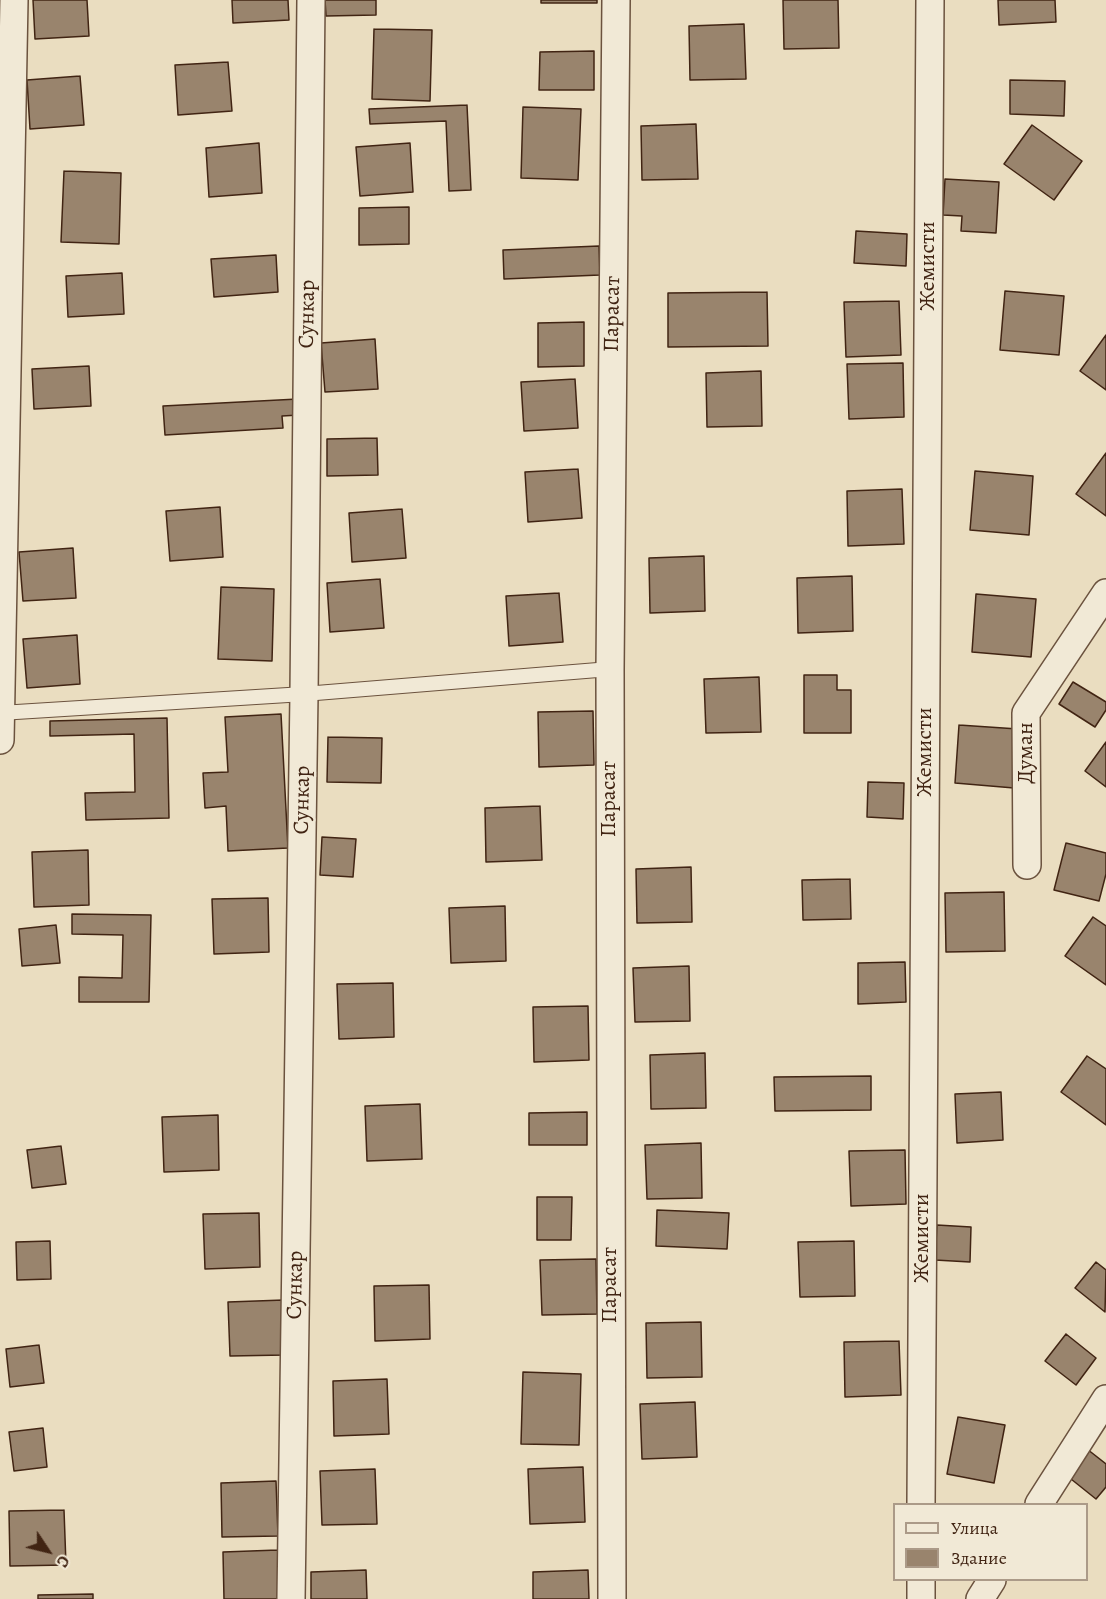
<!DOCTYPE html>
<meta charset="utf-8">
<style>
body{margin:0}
#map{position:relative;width:1106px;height:1599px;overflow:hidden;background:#eaddc0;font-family:Alegreya,serif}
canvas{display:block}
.legend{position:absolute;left:893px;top:1503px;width:195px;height:78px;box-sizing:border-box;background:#f1e9d6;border:2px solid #ab9a88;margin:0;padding:8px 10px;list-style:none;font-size:18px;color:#412413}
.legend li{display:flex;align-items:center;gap:12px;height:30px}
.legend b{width:30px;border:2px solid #ab9a88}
.north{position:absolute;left:18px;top:1521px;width:60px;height:60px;-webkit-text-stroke:4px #f1e9d6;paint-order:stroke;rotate:125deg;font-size:16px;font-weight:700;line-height:24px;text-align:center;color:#412413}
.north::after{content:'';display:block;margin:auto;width:21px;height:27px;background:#412413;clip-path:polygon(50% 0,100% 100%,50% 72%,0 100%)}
</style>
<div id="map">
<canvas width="1106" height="1599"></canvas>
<ul class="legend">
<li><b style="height:8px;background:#f1e9d6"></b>Улица</li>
<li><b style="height:16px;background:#99846d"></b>Здание</li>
</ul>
<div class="north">С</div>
</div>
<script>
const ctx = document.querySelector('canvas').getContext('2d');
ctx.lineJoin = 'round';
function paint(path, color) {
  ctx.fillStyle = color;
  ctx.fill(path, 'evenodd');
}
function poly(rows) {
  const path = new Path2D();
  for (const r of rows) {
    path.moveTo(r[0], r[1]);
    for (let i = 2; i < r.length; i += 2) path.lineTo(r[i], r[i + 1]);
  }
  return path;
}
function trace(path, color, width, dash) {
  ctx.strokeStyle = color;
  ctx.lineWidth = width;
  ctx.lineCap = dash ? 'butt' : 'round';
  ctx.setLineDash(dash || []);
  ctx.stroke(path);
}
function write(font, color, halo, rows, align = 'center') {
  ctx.font = font + ' Alegreya,serif';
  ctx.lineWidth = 4.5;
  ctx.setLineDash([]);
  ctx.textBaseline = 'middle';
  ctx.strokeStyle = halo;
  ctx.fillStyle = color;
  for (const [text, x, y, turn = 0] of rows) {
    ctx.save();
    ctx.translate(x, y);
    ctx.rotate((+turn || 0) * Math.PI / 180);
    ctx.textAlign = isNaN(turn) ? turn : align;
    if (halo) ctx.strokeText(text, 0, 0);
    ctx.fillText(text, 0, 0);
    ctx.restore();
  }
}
const building = poly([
 [33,0,87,0,89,36,35,39,33,0],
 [232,0,288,0,289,20,233,23,232,0],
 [325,0,376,0,376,15,326,16,325,0],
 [541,0,597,0,597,3,541,3,541,0],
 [783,0,838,0,839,48,784,49,783,0],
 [998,0,1055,0,1056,22,999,25,998,0],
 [744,24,746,79,690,80,689,26,744,24],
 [374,29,432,30,430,101,372,99,374,29],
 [594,51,594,90,539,90,540,52,594,51],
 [228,62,232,111,178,115,175,65,228,62],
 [80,76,84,125,30,129,27,80,80,76],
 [1010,80,1065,81,1064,116,1010,114,1010,80],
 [467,105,471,190,449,191,446,121,370,124,369,109,467,105],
 [523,107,581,109,578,180,521,178,523,107],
 [696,124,698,179,642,180,641,126,696,124],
 [1032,125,1082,161,1054,200,1004,164,1032,125],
 [259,143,262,193,209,197,206,148,259,143],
 [410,143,413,192,360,196,356,147,410,143],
 [64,171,121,173,119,244,61,242,64,171],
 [945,179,999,182,996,233,961,231,962,216,943,215,945,179],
 [409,207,409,244,359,245,359,208,409,207],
 [856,231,907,234,906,266,854,263,856,231],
 [599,246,600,275,504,279,503,250,599,246],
 [276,255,278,292,214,297,211,259,276,255],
 [122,273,124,314,68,317,66,276,122,273],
 [1005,291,1064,296,1059,355,1000,350,1005,291],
 [767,292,768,346,668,347,668,293,767,292],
 [899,301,901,355,846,357,844,302,899,301],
 [584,322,584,366,538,367,538,323,584,322],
 [1106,335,1106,390,1080,371,1106,335],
 [375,339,378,389,325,392,321,343,375,339],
 [903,363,904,417,849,419,847,364,903,363],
 [89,366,91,406,34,409,32,369,89,366],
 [761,371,762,426,707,427,706,373,761,371],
 [575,379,578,428,524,431,521,382,575,379],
 [298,399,299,415,282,416,283,428,165,435,163,406,298,399],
 [377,438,378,475,327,476,327,439,377,438],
 [1106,453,1106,516,1076,494,1106,453],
 [578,469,582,518,528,522,525,472,578,469],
 [975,471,1033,476,1029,535,970,530,975,471],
 [902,489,904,544,848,546,847,491,902,489],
 [220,507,223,557,170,561,166,511,220,507],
 [402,509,406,558,352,562,349,513,402,509],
 [73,548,76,598,23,601,19,552,73,548],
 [704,556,705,611,650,613,649,558,704,556],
 [852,576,853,631,798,633,797,578,852,576],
 [380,579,384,628,330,632,327,583,380,579],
 [221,587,274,589,272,661,218,659,221,587],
 [559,593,563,642,509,646,506,596,559,593],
 [976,594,1036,599,1031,657,972,652,976,594],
 [77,635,80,684,27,688,23,639,77,635],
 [804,675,837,675,837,690,851,690,851,733,804,733,804,675],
 [759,677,761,732,706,733,704,679,759,677],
 [1073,682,1106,702,1106,710,1095,727,1059,704,1073,682],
 [593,711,594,765,539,767,538,712,593,711],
 [281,714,288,848,228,851,226,806,205,808,203,773,228,772,225,717,281,714],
 [167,718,169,818,86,820,85,793,135,792,134,734,50,736,50,721,167,718],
 [959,725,1018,729,1014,788,955,783,959,725],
 [328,737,382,738,381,783,327,782,328,737],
 [1106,742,1106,787,1085,771,1106,742],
 [868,782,904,783,903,819,867,817,868,782],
 [540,806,542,860,486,862,485,808,540,806],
 [322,837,356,839,353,877,320,875,322,837],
 [1066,843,1106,853,1106,874,1099,901,1054,890,1066,843],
 [88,850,89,905,34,907,32,852,88,850],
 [691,867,692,922,637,923,636,869,691,867],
 [850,879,851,919,803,920,802,880,850,879],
 [1004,892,1005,951,946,952,945,893,1004,892],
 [268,898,269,952,214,954,212,899,268,898],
 [505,906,506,961,451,963,449,908,505,906],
 [72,914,151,915,149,1002,79,1002,79,977,122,978,123,935,72,934,72,914],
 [1093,917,1106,926,1106,985,1065,956,1093,917],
 [56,925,60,963,22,966,19,929,56,925],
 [905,962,906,1002,858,1004,858,963,905,962],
 [689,966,690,1021,635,1022,633,968,689,966],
 [393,983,394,1037,339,1039,337,984,393,983],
 [588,1006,589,1060,534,1062,533,1007,588,1006],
 [705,1053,706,1108,651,1109,650,1055,705,1053],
 [1087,1056,1106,1069,1106,1125,1061,1092,1087,1056],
 [871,1076,871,1110,775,1111,774,1077,871,1076],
 [1001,1092,1003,1140,957,1143,955,1094,1001,1092],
 [420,1104,422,1159,367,1161,365,1106,420,1104],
 [587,1112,587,1145,529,1145,529,1113,587,1112],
 [218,1115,219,1170,164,1172,162,1117,218,1115],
 [701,1143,702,1198,647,1199,645,1145,701,1143],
 [61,1146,66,1184,32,1188,27,1150,61,1146],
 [905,1150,906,1204,851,1206,849,1151,905,1150],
 [537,1197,572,1197,571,1240,537,1240,537,1197],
 [657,1210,729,1213,727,1249,656,1246,657,1210],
 [259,1213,260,1267,205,1269,203,1214,259,1213],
 [937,1225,971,1227,970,1262,935,1260,937,1225],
 [50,1241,51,1279,17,1280,16,1242,50,1241],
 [854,1241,855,1296,800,1297,798,1242,854,1241],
 [596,1259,597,1314,542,1315,540,1260,596,1259],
 [1096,1262,1106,1270,1105,1312,1075,1288,1096,1262],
 [429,1285,430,1339,375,1341,374,1286,429,1285],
 [284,1300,285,1355,230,1356,228,1302,284,1300],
 [701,1322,702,1377,647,1378,646,1323,701,1322],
 [1066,1334,1096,1358,1076,1385,1045,1361,1066,1334],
 [899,1341,901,1395,845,1397,844,1342,899,1341],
 [39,1345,44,1383,10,1387,6,1349,39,1345],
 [523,1372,581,1374,579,1445,521,1444,523,1372],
 [387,1379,389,1434,334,1436,333,1381,387,1379],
 [695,1402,697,1457,642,1459,640,1404,695,1402],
 [958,1417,1005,1425,994,1483,947,1474,958,1417],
 [43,1428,47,1467,14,1471,9,1432,43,1428],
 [1087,1449,1106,1464,1106,1487,1096,1499,1066,1475,1087,1449],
 [583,1467,585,1522,530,1524,528,1469,583,1467],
 [375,1469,377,1524,322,1525,320,1471,375,1469],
 [276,1481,278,1536,222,1537,221,1483,276,1481],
 [64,1510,66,1565,10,1566,9,1511,64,1510],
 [278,1550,280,1599,224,1599,223,1552,278,1550],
 [366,1570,367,1599,311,1599,311,1572,366,1570],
 [588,1570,589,1599,533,1599,533,1572,588,1570],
 [93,1594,93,1599,38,1599,38,1595,93,1594]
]);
paint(building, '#99846d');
trace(building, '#412413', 1.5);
const lane = poly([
 [0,713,304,694,610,669]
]);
const street = poly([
 [0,740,14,0],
 [1027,865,1026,713,1106,593],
 [921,1504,930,0],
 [1039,1504,1106,1399],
 [291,1599,304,694,311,0],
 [612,1599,610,669,616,0],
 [921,1599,921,1580],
 [980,1599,992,1580]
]);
trace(lane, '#6b523e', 16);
trace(street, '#6b523e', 30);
trace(lane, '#f1e9d6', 14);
trace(street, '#f1e9d6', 27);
write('22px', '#412413', '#f1e9d6', [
 ["Жемисти",929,266,-90],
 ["Сункар",308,314,-89],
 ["Парасат",613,314,-89],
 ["Жемисти",926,752,-90],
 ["Думан",1027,753,-90],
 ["Парасат",610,799,-90],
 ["Сункар",303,800,-89],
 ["Жемисти",923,1238,-90],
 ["Сункар",296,1285,-89],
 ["Парасат",611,1285,-90]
]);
</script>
